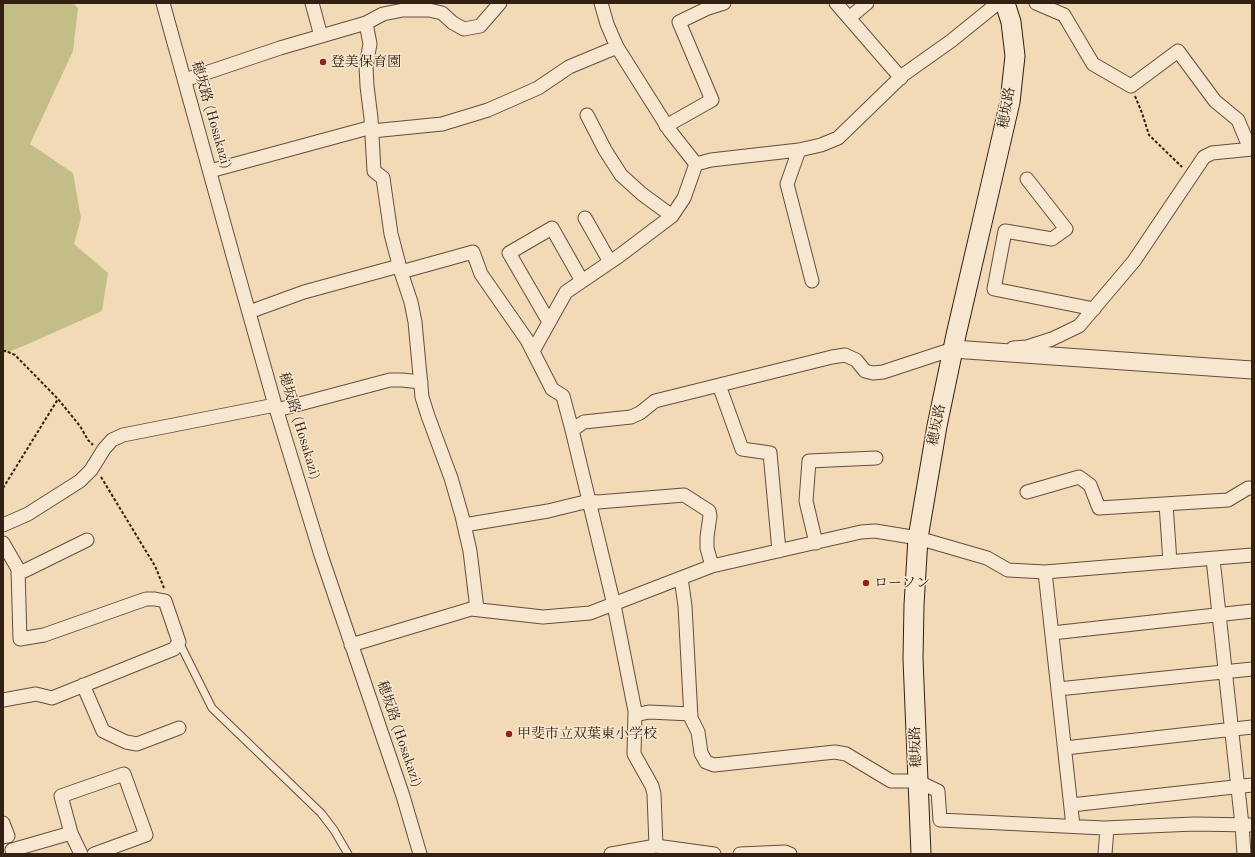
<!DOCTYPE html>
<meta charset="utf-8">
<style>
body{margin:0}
#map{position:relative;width:1255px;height:857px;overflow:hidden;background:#f3dab6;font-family:"Old Standard TT",serif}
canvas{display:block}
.frame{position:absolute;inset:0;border:4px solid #342013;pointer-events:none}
</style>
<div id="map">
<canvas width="1255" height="857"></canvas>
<div class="frame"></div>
</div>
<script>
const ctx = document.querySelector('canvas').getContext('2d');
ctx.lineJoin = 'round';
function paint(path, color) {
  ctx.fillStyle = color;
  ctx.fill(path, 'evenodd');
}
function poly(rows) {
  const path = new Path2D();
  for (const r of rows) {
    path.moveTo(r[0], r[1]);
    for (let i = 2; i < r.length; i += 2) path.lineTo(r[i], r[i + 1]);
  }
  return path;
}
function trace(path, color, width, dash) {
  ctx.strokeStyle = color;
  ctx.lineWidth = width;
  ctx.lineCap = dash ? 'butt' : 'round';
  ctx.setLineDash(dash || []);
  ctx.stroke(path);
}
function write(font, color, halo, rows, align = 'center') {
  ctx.font = font + ' "Old Standard TT","Noto Serif JP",serif';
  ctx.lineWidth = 3;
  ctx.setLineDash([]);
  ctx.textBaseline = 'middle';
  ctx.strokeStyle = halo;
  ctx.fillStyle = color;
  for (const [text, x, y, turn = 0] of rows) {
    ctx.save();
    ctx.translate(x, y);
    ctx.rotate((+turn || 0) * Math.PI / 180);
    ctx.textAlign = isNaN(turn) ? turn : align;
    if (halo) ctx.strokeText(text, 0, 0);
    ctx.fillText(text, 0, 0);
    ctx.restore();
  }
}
paint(poly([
 [3,3,73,3,78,8,73,51,30,144,73,173,81,218,74,244,108,273,102,311,28,344,3,354]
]), '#c3bd88');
const service = poly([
 [179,642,212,708,321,813,334,830,348,854]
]);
const minor = poly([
 [163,3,233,256,275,405,321,555,403,796,420,854],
 [312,3,321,36],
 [601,3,607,24,617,47,670,131,696,164],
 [836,3,901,78],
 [1036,3,1064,15,1093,64,1131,86,1178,51,1215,101,1238,120,1250,149],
 [849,18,867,3],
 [366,23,370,44,366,66,367,86,371,118,374,171,383,178,391,234,401,272,411,302,415,322,422,397,428,416,451,478,462,516,470,551,477,609],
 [185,80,280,48,366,23,383,14,403,10,429,10,442,13,453,23,464,29,480,26,500,3],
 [587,115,605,150,621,175,642,194,672,216],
 [666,126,712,100,679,22,708,8,724,3],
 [372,131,442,124,488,110,538,88,569,67,617,47],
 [799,150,787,184,812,281],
 [210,171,372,127],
 [1027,179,1066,229,1052,239,1005,231,994,289,1094,309],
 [585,218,610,262],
 [401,272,473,252,481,274,527,340,552,389,563,396,572,430,614,605,635,711,634,754,652,786,654,794,656,846],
 [249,312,304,292,399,266],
 [549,322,509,253,552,228,582,281],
 [1013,348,1027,347,1052,339,1079,326,1134,261,1204,157,1212,153,1252,149],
 [533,351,566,292,619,256,672,216,684,198,696,164,711,160,799,150,821,145,838,138,903,75,951,41,998,3],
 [719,385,742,449,770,453,779,551],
 [277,410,390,380,402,380,421,382],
 [572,430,584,422,631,417,640,413,655,401,832,357,845,355,856,360,865,371,873,373,883,372,953,349],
 [1027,492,1079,477,1090,485,1099,508,1228,500,1248,488,1252,488],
 [1166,504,1170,562],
 [3,525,28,514,80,481,91,470,104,449,112,440,123,435,275,405],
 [464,525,548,511,589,501,598,502,684,495,709,511,710,516,707,537,707,548,712,566],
 [3,543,18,569,20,639,44,635,146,599,155,599,165,601,179,642,174,649,52,698,36,694,3,700],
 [816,543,806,501,809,461,876,458],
 [1213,559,1242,825,1244,854],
 [1045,572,1073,826],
 [18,574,87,540],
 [681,578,685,606,691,718,698,732,701,753,706,762,714,765,835,752,846,754,891,781,917,781,938,791,940,820,1104,828,1194,824,1252,825],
 [1052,633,1252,611],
 [351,645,471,609,543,617,590,613,712,566,861,532,875,531,918,538,987,558,1008,570,1045,572,1252,555],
 [83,685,103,731,126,742,137,744,179,728],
 [1058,689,1252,669],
 [635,715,649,712,691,714],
 [1065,748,1252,727],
 [1071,805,1252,785],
 [3,823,8,836,3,837],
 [12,850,71,833],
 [81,854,71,833,61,796,124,774,146,835,94,854],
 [611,854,656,846,714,854],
 [740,854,785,852,790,854],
 [1105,854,1107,828]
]);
const tertiary = poly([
 [953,349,1252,370]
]);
const secondary = poly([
 [921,854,913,659,914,605,918,538,937,426,956,335,1010,102,1015,56,1011,22,1005,3]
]);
trace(service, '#644e3c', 9);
trace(minor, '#644e3c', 15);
trace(tertiary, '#644e3c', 19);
trace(secondary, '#342013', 21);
trace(poly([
 [1135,96,1142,113,1149,135,1182,167],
 [3,351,6,351,15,355,58,399,80,426,88,440,93,445],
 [101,477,155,566,164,588],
 [3,488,58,399]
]), '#342013', 2, [3, 2]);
trace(service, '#f7e7d0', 7);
trace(minor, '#f7e7d0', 13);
trace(tertiary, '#f7e7d0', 17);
trace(secondary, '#f7e7d0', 19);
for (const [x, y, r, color] of [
 [323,62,4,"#8f2418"],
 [866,583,4,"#8f2418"],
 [509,734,4,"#8f2418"]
]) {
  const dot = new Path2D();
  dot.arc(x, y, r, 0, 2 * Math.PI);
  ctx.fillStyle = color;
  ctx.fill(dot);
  trace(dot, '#f7e7d0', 1.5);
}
write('14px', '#342013', '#f7e7d0', [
 ["登美保育園",331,62],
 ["ローソン",874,583],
 ["甲斐市立双葉東小学校",517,734]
], 'left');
write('14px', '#342013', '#f7e7d0', [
 ["穂坂路",1007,108,-80],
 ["穂坂路 (Hosakazi)",211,115,74],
 ["穂坂路",937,425,-79],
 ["穂坂路 (Hosakazi)",299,426,73],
 ["穂坂路 (Hosakazi)",399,734,71],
 ["穂坂路",916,747,-92]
]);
</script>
